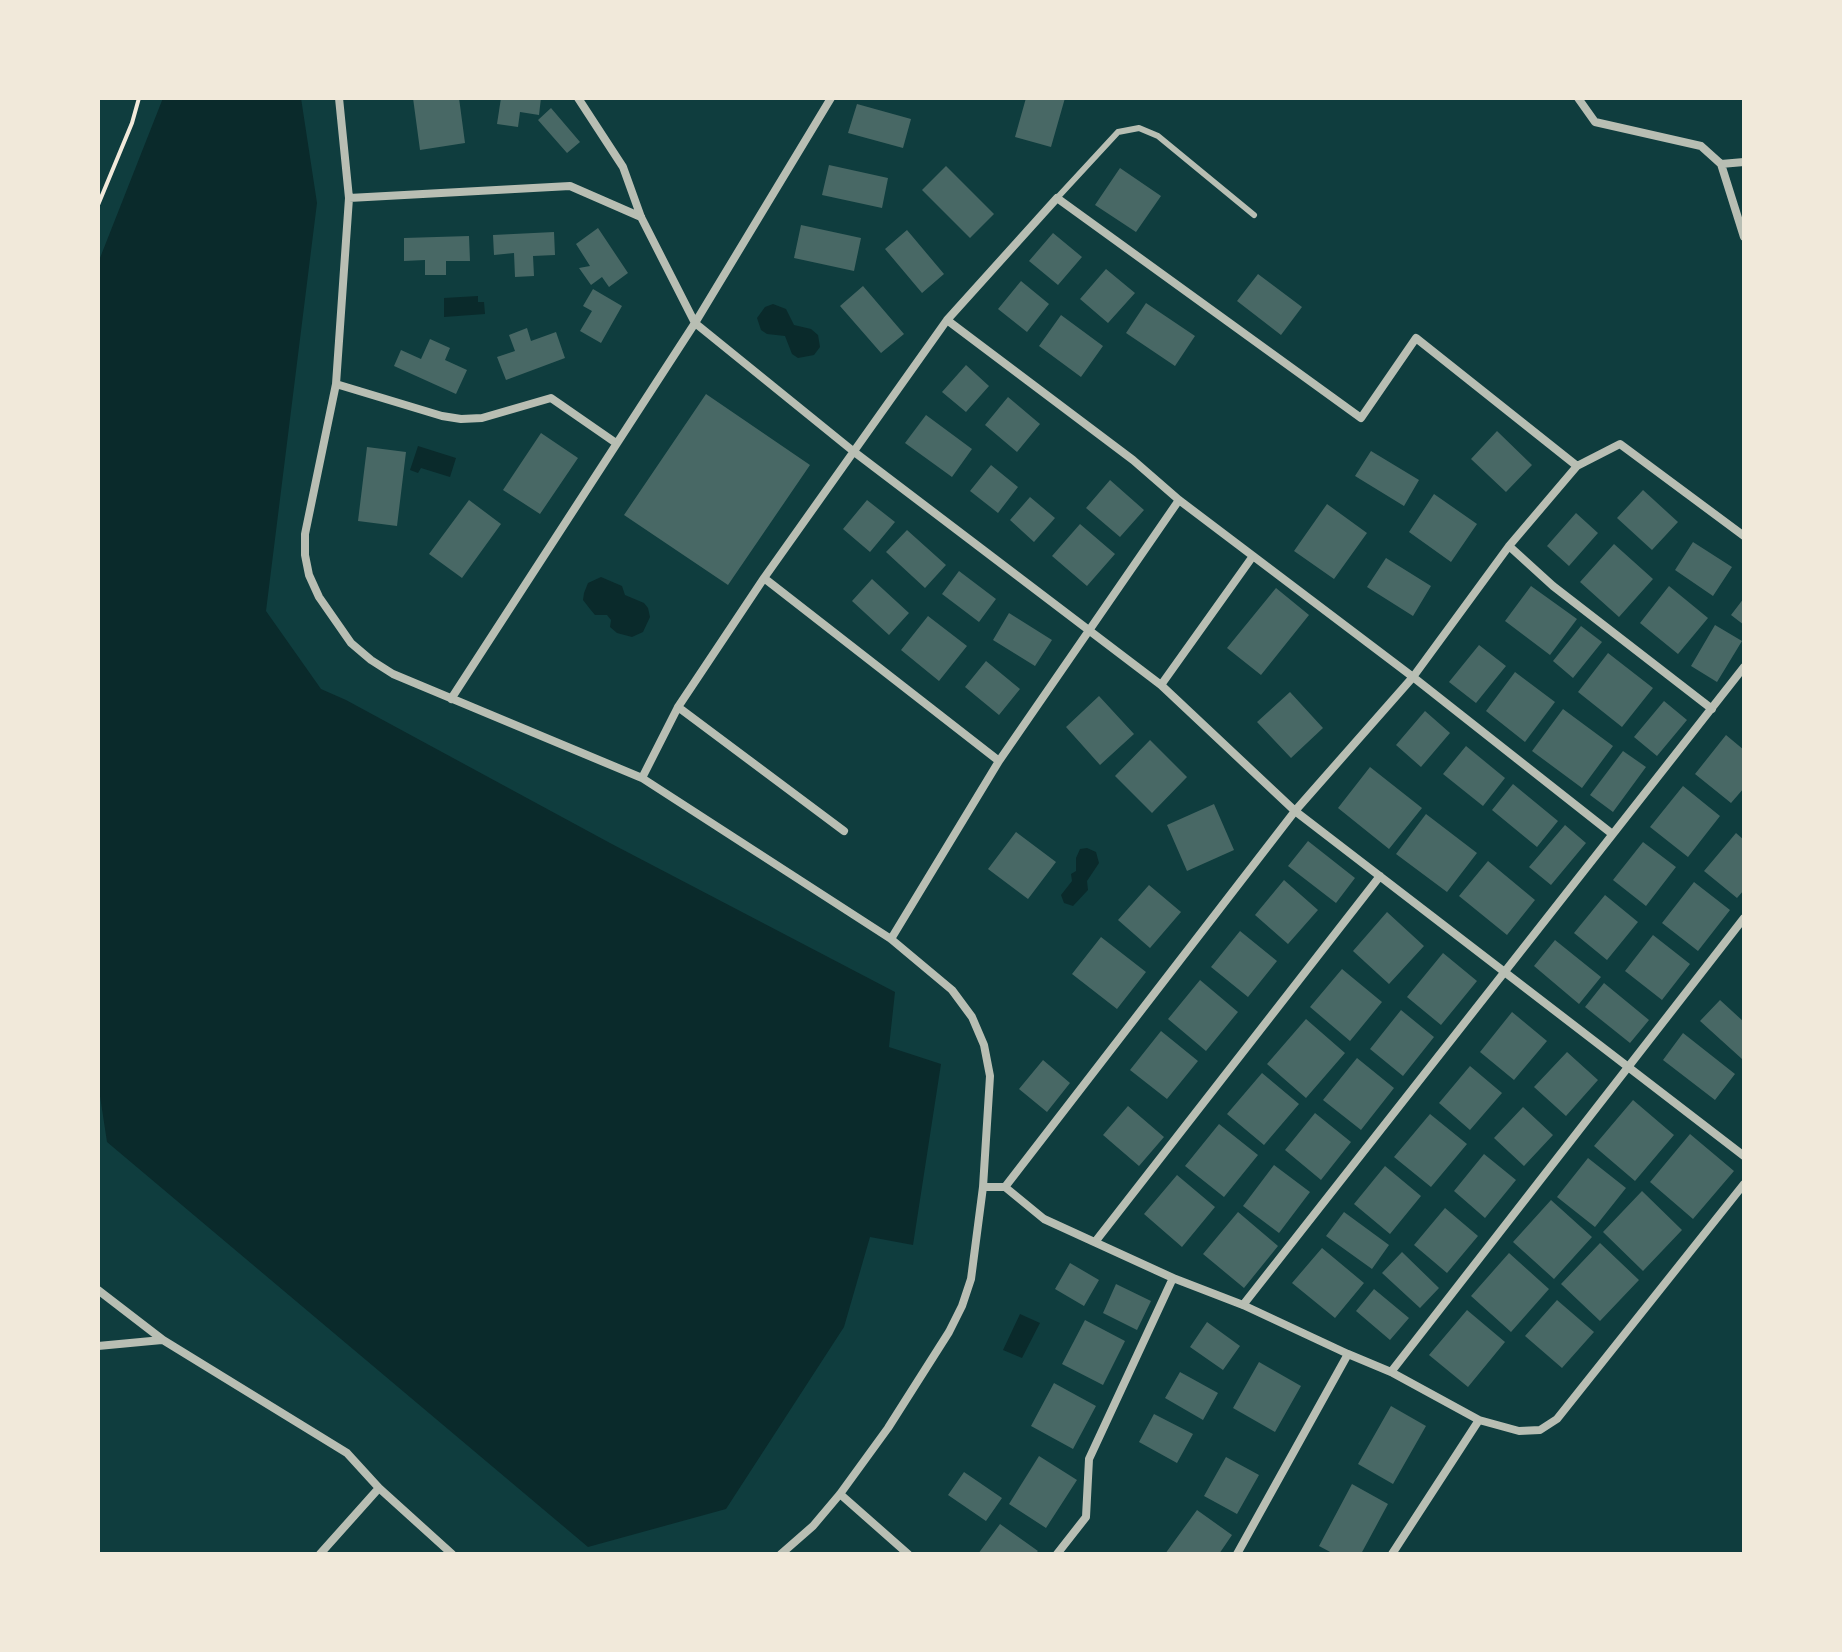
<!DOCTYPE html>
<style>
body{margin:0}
#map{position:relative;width:1842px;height:1652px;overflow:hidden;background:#0f3d3e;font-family:"Nunito Sans",sans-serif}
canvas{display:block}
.frame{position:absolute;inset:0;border:100px solid #f1e9da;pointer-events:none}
</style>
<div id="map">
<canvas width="1842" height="1652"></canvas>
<div class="frame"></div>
</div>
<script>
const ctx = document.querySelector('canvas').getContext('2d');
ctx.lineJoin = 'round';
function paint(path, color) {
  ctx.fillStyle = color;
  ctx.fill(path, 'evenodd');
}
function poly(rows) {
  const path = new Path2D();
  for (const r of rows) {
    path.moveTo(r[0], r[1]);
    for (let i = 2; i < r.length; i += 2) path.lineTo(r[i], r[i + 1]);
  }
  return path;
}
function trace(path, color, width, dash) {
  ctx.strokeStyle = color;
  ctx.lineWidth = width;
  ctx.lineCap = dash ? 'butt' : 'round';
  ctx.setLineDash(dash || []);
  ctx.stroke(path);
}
paint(poly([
 [163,98,301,98,317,203,266,611,321,689,346,700,610,843,895,992,889,1047,941,1064,913,1245,870,1237,844,1327,726,1509,588,1547,107,1142,98,1083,98,263],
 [478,296,478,302,484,302,485,314,444,317,444,298],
 [773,304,786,309,794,325,811,329,818,335,820,347,814,355,798,358,792,354,785,336,767,334,761,330,757,318,765,307],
 [418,446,456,458,450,477,421,468,418,473,410,470],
 [601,577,622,586,625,595,644,603,648,608,650,617,643,632,632,637,617,633,610,627,611,620,607,615,595,615,590,609,583,600,584,593,588,583],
 [1087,848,1096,852,1099,863,1087,881,1088,890,1073,906,1064,903,1061,895,1072,881,1071,874,1076,871,1076,858,1080,849],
 [1020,1314,1040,1323,1022,1358,1003,1350]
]), '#0a2a2b');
paint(poly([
 [413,98,459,98,465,143,420,150],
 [501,98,541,98,539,115,520,112,518,127,497,124],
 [1026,98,1065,98,1051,147,1015,137],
 [857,104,911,119,903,148,848,133],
 [551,108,580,142,567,153,538,120],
 [829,165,888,178,882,208,822,195],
 [946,166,994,214,970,238,922,190],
 [1120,168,1161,196,1136,232,1095,205],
 [801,225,861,238,854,271,794,258],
 [598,228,628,273,609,287,602,277,591,285,579,268,590,266,576,244],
 [907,230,944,274,922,293,885,249],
 [554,232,555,255,533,256,534,276,515,277,514,253,494,255,493,235],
 [1053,233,1082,257,1058,285,1029,261],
 [469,236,470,261,446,261,446,275,425,275,425,260,404,261,404,238],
 [1106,269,1135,293,1108,323,1080,299],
 [1258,274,1302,307,1281,335,1237,301],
 [1021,281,1049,304,1027,332,998,309],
 [863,286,904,334,881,353,840,306],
 [593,289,622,306,601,343,580,331,592,311,583,306],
 [1146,303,1195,336,1175,366,1126,333],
 [1061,315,1103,346,1081,377,1039,346],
 [527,328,531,341,556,332,565,358,506,380,497,357,515,351,509,335],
 [430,339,450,348,445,360,467,370,456,394,394,366,401,350,421,359],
 [966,365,989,386,966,412,942,392],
 [706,394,810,465,728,585,624,515],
 [1008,397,1040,424,1017,452,985,425],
 [926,415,972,449,952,477,905,443],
 [1497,431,1532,465,1506,492,1471,459],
 [541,433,578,458,540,514,503,490],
 [367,447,406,452,397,526,358,521],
 [1371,451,1419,480,1404,506,1355,476],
 [991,465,1018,487,998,513,970,491],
 [1110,480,1144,510,1120,537,1086,508],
 [1643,490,1678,522,1652,550,1617,518],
 [1434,494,1477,524,1451,562,1409,532],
 [1030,497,1055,518,1034,542,1010,520],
 [469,500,501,524,462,578,429,554],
 [867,500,895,522,870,552,843,529],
 [1327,504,1367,533,1334,579,1294,551],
 [1576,513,1598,533,1569,566,1547,546],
 [1080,524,1115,554,1087,586,1052,556],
 [907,530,946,565,925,588,886,552],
 [1693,542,1732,567,1713,596,1675,570],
 [1614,544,1653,579,1619,617,1580,582],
 [1386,558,1431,586,1413,616,1367,587],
 [959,571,996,599,979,622,942,594],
 [872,579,909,613,889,635,852,601],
 [1531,586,1577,619,1550,655,1505,621],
 [1669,586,1708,618,1678,654,1640,623],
 [1276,588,1309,615,1261,675,1227,648],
 [1744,598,1744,625,1731,615],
 [1009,613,1052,640,1035,666,993,640],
 [928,616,967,646,939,681,901,650],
 [1715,625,1742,641,1717,682,1691,666],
 [1581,626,1602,642,1573,678,1553,661],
 [1479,645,1506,666,1476,703,1449,682],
 [1608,653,1653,688,1622,727,1578,692],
 [986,661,1020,689,999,715,965,687],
 [1515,672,1555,702,1525,742,1486,711],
 [1290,692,1323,728,1291,758,1257,722],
 [1099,696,1134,734,1100,765,1066,727],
 [1664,701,1687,720,1657,756,1634,737],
 [1563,709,1613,746,1582,788,1532,751],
 [1425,711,1450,733,1421,767,1396,745],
 [1726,735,1744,750,1744,788,1731,803,1695,774],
 [1150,740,1187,777,1152,813,1115,776],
 [1466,746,1505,778,1483,806,1443,774],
 [1623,751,1646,767,1613,812,1590,795],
 [1370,767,1422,808,1389,849,1338,808],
 [1513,784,1558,821,1537,847,1492,810],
 [1683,786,1720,816,1688,857,1650,827],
 [1214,804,1234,850,1187,871,1167,825],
 [1426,814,1477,853,1447,892,1396,854],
 [1565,825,1586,843,1551,885,1529,867],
 [1016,832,1056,862,1028,899,988,869],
 [1736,833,1744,840,1744,890,1737,898,1704,871],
 [1308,841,1355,878,1336,903,1288,866],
 [1643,842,1676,867,1646,906,1613,880],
 [1488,861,1535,900,1507,935,1459,896],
 [1284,880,1318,910,1288,944,1255,915],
 [1694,882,1730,910,1698,951,1662,923],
 [1149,885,1181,912,1150,948,1118,920],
 [1605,895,1638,922,1607,960,1574,933],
 [1387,912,1424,946,1389,984,1353,951],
 [1240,931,1277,961,1248,997,1211,967],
 [1653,935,1690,964,1662,1000,1625,971],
 [1101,937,1146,972,1117,1009,1072,974],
 [1555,940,1601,977,1579,1004,1534,966],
 [1443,953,1477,981,1441,1025,1407,997],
 [1342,969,1382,1002,1350,1041,1310,1007],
 [1200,980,1238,1012,1206,1051,1168,1019],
 [1604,983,1649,1020,1630,1043,1585,1007],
 [1720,1000,1744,1022,1744,1056,1742,1059,1700,1021],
 [1401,1010,1434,1037,1403,1076,1370,1049],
 [1512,1012,1547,1041,1514,1080,1480,1052],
 [1306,1019,1345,1053,1306,1098,1267,1064],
 [1161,1031,1198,1061,1167,1099,1130,1070],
 [1683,1033,1735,1074,1715,1100,1663,1060],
 [1567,1052,1598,1080,1566,1116,1534,1087],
 [1357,1058,1394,1088,1361,1130,1323,1100],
 [1043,1060,1070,1083,1047,1112,1019,1089],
 [1470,1066,1502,1093,1470,1130,1439,1103],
 [1262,1073,1299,1104,1264,1145,1227,1114],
 [1633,1100,1674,1135,1635,1181,1594,1146],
 [1128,1106,1164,1137,1139,1166,1103,1135],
 [1523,1107,1553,1135,1524,1166,1494,1138],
 [1315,1113,1351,1142,1321,1180,1285,1150],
 [1430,1114,1467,1144,1431,1187,1394,1157],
 [1219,1124,1258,1155,1224,1197,1185,1166],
 [1690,1134,1734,1171,1693,1219,1650,1182],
 [1484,1154,1516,1180,1485,1218,1454,1191],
 [1588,1158,1626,1188,1595,1227,1557,1197],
 [1274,1165,1310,1192,1279,1233,1243,1206],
 [1385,1166,1421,1196,1390,1234,1354,1204],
 [1177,1175,1215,1207,1182,1247,1144,1214],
 [1642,1191,1682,1230,1643,1271,1603,1232],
 [1551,1200,1592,1237,1554,1279,1513,1242],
 [1445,1208,1478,1236,1447,1273,1414,1245],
 [1238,1212,1278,1246,1244,1288,1203,1254],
 [1344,1212,1389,1245,1372,1269,1326,1236],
 [1600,1243,1639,1280,1600,1321,1561,1284],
 [1322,1248,1364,1283,1335,1318,1292,1283],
 [1402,1252,1439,1288,1420,1308,1382,1273],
 [1509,1253,1549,1289,1511,1332,1471,1296],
 [1070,1263,1099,1280,1084,1306,1055,1289],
 [1116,1284,1151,1301,1137,1330,1103,1313],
 [1374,1289,1409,1318,1390,1340,1356,1311],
 [1557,1300,1594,1332,1562,1368,1525,1336],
 [1467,1310,1505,1342,1468,1387,1429,1355],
 [1085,1320,1125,1341,1103,1385,1062,1364],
 [1207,1322,1240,1346,1223,1370,1190,1347],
 [1259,1362,1301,1386,1275,1432,1233,1408],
 [1180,1372,1218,1393,1203,1420,1165,1398],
 [1054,1383,1096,1406,1073,1449,1031,1426],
 [1391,1406,1426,1426,1393,1484,1358,1464],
 [1154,1414,1193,1434,1177,1463,1139,1442],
 [1039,1456,1077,1480,1046,1528,1009,1504],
 [1226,1457,1259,1475,1237,1514,1204,1496],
 [964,1472,1002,1498,986,1521,948,1495],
 [1352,1484,1388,1504,1361,1554,1334,1554,1319,1546],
 [1197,1510,1232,1535,1219,1554,1165,1554],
 [1000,1524,1038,1551,1035,1554,978,1554]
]), '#486865');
trace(poly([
 [98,205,132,123,139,98]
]), '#f1e9da', 4);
trace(poly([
 [1057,198,1118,132,1139,128,1158,136,1254,215]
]), '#b8beb3', 6);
trace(poly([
 [339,98,349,198,336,384,305,534,305,555,309,575,319,597,351,643,371,660,393,674,642,778,891,939,952,990,972,1017,984,1045,990,1076,983,1187],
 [578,98,623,167,641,217,695,323,853,451,1161,685,1295,811,1744,1156],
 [1578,98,1595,122,1701,146,1721,164,1744,237],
 [1721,164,1744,162],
 [349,198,570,186,641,217],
 [947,320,1133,460,1179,500,1413,677,1611,833],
 [336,384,442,416,461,419,482,418,551,398,616,443],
 [1509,546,1553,586,1712,709],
 [764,578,999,761],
 [1161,685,1253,556],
 [451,699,695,323,831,98],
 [678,707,844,831],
 [642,778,678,707,764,578,947,320,1057,198,1361,418,1416,338,1577,466],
 [891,939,999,761,1179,500],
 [1005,1187,1044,1219,1173,1278,1243,1305,1348,1354,1391,1372,1479,1420,1519,1431,1540,1430,1557,1419,1744,1184],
 [1095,1242,1380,876],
 [98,1290,163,1340,347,1453,379,1488,452,1554],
 [1243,1305,1744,667],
 [98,1346,162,1340],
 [1391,1372,1744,918],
 [840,1494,908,1554],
 [320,1554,379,1488],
 [781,1554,813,1526,840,1494,888,1428,949,1332,962,1306,971,1279,983,1187,1005,1187,1295,811,1413,677,1509,546,1577,466,1620,444,1744,536],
 [1057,1554,1086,1517,1089,1459,1173,1278],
 [1237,1554,1348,1354],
 [1392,1554,1479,1420]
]), '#b8beb3', 8);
</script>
